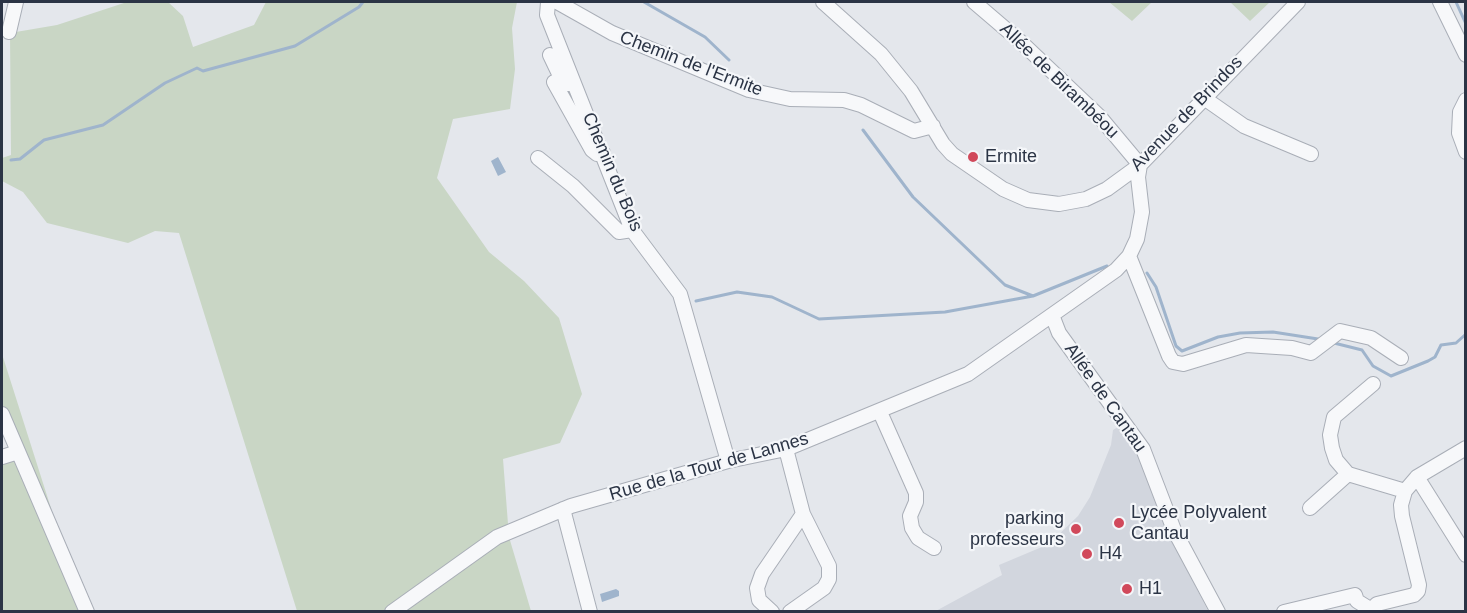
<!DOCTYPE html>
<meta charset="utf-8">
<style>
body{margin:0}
#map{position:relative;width:1467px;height:613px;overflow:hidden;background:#e4e7ec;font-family:Arial,sans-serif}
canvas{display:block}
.frame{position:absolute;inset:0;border:3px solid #2b3445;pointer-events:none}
</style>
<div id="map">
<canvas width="1467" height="613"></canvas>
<div class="frame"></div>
</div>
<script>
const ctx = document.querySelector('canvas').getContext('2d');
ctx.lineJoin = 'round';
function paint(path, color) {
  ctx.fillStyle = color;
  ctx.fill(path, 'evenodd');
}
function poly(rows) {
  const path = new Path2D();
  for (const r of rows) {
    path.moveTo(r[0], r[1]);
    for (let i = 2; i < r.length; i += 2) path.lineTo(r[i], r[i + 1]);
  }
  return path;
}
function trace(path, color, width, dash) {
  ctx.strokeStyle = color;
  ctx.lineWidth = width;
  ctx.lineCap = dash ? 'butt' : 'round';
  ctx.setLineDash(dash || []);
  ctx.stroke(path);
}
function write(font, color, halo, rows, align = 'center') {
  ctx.font = font + ' Arial,sans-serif';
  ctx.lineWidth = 4.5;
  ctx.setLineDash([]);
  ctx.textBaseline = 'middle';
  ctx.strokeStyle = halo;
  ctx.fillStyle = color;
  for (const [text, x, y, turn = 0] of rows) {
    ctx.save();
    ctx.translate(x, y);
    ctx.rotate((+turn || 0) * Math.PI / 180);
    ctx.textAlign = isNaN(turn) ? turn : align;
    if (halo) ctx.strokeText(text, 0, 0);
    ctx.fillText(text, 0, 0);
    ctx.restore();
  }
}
paint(poly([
 [1118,427,1138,455,1176,548,1208,611,934,612,1002,575,999,565,1049,544,1078,516,1090,497,1111,445,1113,430]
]), '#d2d6de');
paint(poly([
 [127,2,168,2,183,16,193,47,254,25,266,2,517,2,512,28,515,69,510,109,453,119,437,178,489,252,524,281,559,318,582,394,560,443,503,459,509,537,531,611,297,611,179,233,155,231,128,243,47,223,23,192,2,181,2,158,11,155,10,33,57,25],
 [1109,2,1152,2,1132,21],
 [1230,2,1270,2,1250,21],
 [2,354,56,524,2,406],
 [13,459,20,460,87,611,2,611,2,463]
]), '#c9d6c5');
paint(poly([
 [498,157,506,172,498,176,491,161],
 [616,589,619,591,619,596,602,602,600,594]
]), '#9fb4cc');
trace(poly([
 [644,2,705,37,729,60],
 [1456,2,1466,24],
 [863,130,913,197,1005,285,1033,296,1107,266],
 [11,160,20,159,44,140,103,125,165,83,197,68,203,71,295,46,359,7,363,2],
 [1147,273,1156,287,1176,346,1182,351,1218,337,1240,333,1273,332,1318,339],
 [696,301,737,292,772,297,819,319,945,312,1033,296],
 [1334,343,1362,350,1373,366,1391,376,1428,361,1435,357,1441,345,1456,343,1466,334]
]), '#9fb4cc', 3);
const minor = poly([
 [548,2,547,15,632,230,680,294,728,461],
 [557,2,612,33,749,90,790,99,844,100,861,105,914,131,933,126],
 [823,2,881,54,911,91,943,144,952,154,1003,189,1028,200,1059,204,1086,199,1107,189,1140,165,1298,2],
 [974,2,1022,43,1099,116,1140,165],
 [1440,2,1466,55],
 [9,32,16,2],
 [550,55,561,78,567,84,573,84],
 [554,82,592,150,597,154,603,153],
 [1204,98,1244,126,1311,154],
 [1466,100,1460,112,1459,133,1466,152],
 [538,158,573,186,619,232,632,230],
 [1129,256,1169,356,1173,362,1183,364,1246,345,1292,348,1311,353,1340,331,1371,338,1401,358],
 [1052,315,1059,333,1143,449,1174,530,1218,612],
 [1373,384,1334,417,1330,435,1332,448,1336,460,1348,474,1405,491],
 [880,412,916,493,916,502,910,516,912,528,918,538,934,548],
 [2,414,87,612],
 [786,449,803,514,829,566,829,579,824,588,790,612],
 [2,457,18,452],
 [1417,477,1466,555],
 [1310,508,1348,474],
 [563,509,590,612],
 [392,612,497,537,571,506,728,461,786,449,968,374,1116,270,1129,256,1137,239,1142,212,1138,177,1140,165],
 [772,612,759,600,757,588,762,574,803,514],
 [1284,612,1355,595,1357,601,1370,609],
 [1369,612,1377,604,1414,595,1418,591,1419,585,1402,516,1401,505,1405,491,1417,477,1466,448]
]);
trace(minor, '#a9aeb7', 16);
trace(minor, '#f7f8fa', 14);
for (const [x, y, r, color] of [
 [973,157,6,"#d1495b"],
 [1119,523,6,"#d1495b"],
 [1076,529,6,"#d1495b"],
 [1087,554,6,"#d1495b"],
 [1127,589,6,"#d1495b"]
]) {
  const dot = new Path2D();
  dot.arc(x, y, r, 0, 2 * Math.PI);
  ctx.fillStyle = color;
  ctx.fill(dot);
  trace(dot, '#f4f6f9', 2);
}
write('18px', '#2b3445', '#f4f6f9', [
 ["Chemin de l'Ermite",691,64,21],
 ["Allée de Birambéou",1059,81,44],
 ["Avenue de Brindos",1187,114,-46],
 ["Chemin du Bois",612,172,67],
 ["Allée de Cantau",1105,398,55],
 ["Rue de la Tour de Lannes",709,467,-16]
]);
write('18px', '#2b3445', '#f4f6f9', [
 ["Ermite",985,157],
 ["Lycée Polyvalent",1131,513],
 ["Cantau",1131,534],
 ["parking",1064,519,"right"],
 ["professeurs",1064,540,"right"],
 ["H4",1099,554],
 ["H1",1139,589]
], 'left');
</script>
